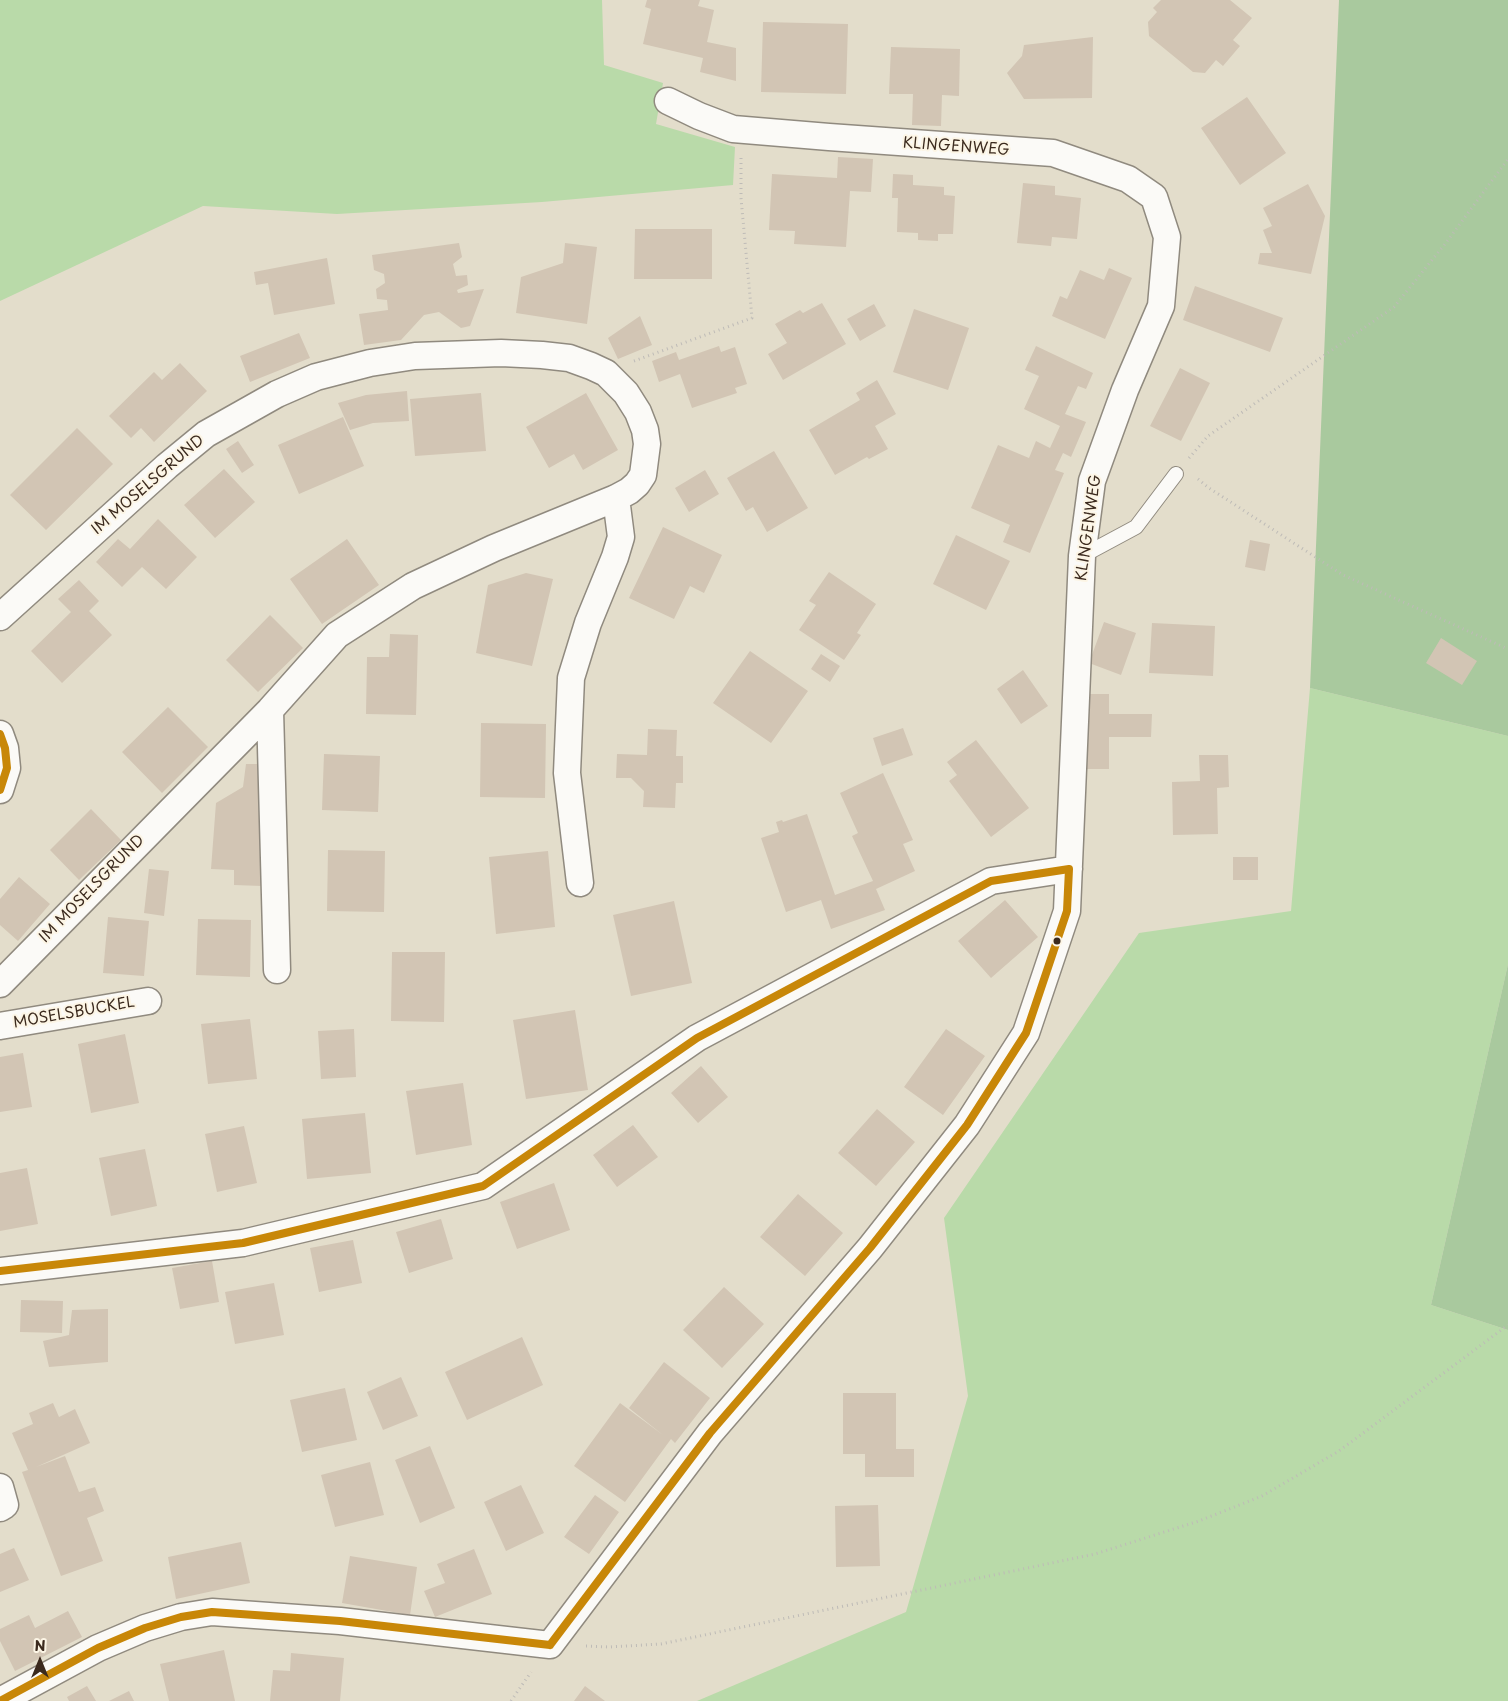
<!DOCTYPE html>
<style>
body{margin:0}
#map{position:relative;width:1508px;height:1701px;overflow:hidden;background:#e3ddcb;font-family:"Playpen Sans",sans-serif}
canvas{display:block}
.north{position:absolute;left:15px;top:1636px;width:50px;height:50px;-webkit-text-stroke:4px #fcf5e5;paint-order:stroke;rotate:0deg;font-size:14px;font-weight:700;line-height:20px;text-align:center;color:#3b2a1e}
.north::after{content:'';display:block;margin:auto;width:18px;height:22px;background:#3b2a1e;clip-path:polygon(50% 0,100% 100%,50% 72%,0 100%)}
</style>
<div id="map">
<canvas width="1508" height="1701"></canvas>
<div class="north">N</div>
</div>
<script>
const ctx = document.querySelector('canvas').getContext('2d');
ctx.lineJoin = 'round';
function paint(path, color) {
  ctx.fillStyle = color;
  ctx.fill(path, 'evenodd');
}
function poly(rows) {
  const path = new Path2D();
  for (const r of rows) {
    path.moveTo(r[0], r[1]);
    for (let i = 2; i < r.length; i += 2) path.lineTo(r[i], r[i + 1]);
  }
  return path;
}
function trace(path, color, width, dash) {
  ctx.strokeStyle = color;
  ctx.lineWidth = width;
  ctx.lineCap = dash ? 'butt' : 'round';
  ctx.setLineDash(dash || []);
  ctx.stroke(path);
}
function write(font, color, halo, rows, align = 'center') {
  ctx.font = font + ' "Playpen Sans",sans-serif';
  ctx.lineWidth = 4;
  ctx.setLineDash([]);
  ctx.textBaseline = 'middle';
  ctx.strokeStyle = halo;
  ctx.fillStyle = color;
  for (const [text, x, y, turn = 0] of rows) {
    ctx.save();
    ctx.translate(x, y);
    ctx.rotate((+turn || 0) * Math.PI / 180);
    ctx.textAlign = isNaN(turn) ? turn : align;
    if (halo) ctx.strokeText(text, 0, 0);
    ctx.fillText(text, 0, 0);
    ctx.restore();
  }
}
paint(poly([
 [0,0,602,0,604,65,663,83,656,124,735,147,733,185,542,202,337,214,203,206,0,301],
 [1310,688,1508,736,1508,964,1431,1305,1508,1330,1508,1701,697,1701,906,1612,968,1396,944,1218,1139,933,1291,911]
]), '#b9daa9');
paint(poly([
 [1339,0,1508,0,1508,736,1310,688],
 [1508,964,1508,1330,1431,1305]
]), '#a9c99e');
paint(poly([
 [647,0,700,0,698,6,714,10,707,42,736,48,736,81,700,72,703,58,643,44,651,9,645,7],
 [1161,0,1230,0,1252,18,1233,40,1240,46,1223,66,1216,60,1205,73,1193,72,1149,36,1148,22,1157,12,1153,8],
 [763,22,848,24,846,94,761,92],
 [1093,37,1092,98,1024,99,1007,73,1022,56,1024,45],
 [891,47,960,49,959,96,942,95,941,126,912,125,913,94,889,94],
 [1247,97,1286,153,1240,185,1201,128],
 [838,157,873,159,871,192,850,191,846,247,794,244,795,231,769,230,772,174,837,178],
 [893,174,913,175,913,185,944,187,944,195,955,196,953,234,938,234,938,241,918,240,918,233,897,232,898,198,892,198],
 [1023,183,1055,186,1055,195,1081,198,1077,239,1052,237,1051,246,1017,243],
 [1308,184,1325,216,1311,274,1258,264,1260,253,1272,253,1263,230,1272,226,1263,208],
 [635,229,712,229,712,279,634,279],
 [459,243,462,257,453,264,456,276,467,275,468,285,457,290,458,293,484,289,470,326,461,328,439,312,424,315,401,340,364,345,359,314,388,310,387,300,377,299,376,289,385,283,384,274,374,270,372,255],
 [565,243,597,247,587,324,516,313,521,277,563,263],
 [327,258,335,304,274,315,268,283,256,285,254,272],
 [1109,268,1132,278,1105,339,1052,316,1060,296,1067,299,1080,270,1104,280],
 [1195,286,1283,318,1270,352,1183,320],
 [822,303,846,344,783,380,768,354,787,343,775,324,800,310,803,313],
 [874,304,886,326,860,341,847,319],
 [914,309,969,328,948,390,893,372],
 [640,316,652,345,618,359,608,338],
 [299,333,310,358,250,382,240,356],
 [719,346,721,352,735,347,747,384,735,388,737,393,692,408,680,374,659,382,652,361,676,352,679,360],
 [1036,346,1093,373,1086,389,1078,386,1065,414,1086,422,1071,457,1063,453,1055,470,1064,473,1030,553,1003,542,1010,525,971,508,998,445,1029,458,1036,441,1050,448,1060,426,1024,409,1039,376,1025,370],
 [180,363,207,391,154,442,141,428,131,438,109,416,154,372,162,380],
 [1180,368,1210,383,1181,441,1150,426],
 [877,380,896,414,875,426,888,449,869,459,867,457,835,475,809,430,860,400,856,393],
 [407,391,409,421,373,423,350,430,338,403,366,395],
 [481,393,486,451,415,456,410,399],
 [586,393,618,450,583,470,574,454,549,468,526,427],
 [343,417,364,466,299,494,278,445],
 [77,428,113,464,46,530,10,495],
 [238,441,254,465,242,473,226,449],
 [774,451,808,508,767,532,753,507,746,511,727,478],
 [224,469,255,502,215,538,184,505],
 [705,470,719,494,689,512,675,488],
 [158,519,197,557,166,589,142,567,122,587,96,562,118,539,130,549],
 [663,527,722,555,704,593,690,586,674,619,629,598],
 [956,535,1010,561,986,610,933,584],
 [347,539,379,585,322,624,290,579],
 [1250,540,1270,544,1265,571,1245,567],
 [829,572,876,604,857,633,861,635,844,660,799,630,816,605,809,601],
 [526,573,553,579,532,666,476,653,488,585],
 [79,580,99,601,89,611,112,635,62,683,31,651,71,612,58,599],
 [270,615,303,648,258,692,226,660],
 [1104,622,1136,633,1121,675,1089,663],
 [1152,623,1215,626,1213,676,1149,673],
 [390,634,418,635,416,715,366,714,367,657,389,657],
 [1441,638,1477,661,1462,685,1426,663],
 [750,651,808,691,771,743,713,703],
 [821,654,840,666,830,682,811,669],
 [1023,670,1048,706,1021,724,997,689],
 [1088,694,1109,694,1109,714,1152,714,1151,737,1109,737,1109,769,1087,769],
 [168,707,208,747,162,793,122,752],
 [481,723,546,724,545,798,480,797],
 [903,728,913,755,882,766,873,738],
 [648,729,677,730,676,756,683,756,683,783,676,783,675,808,643,807,644,791,631,778,616,778,617,754,647,755],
 [976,740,1029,808,991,837,949,781,957,775,947,762],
 [324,754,380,756,378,812,322,810],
 [1199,755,1228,755,1229,787,1217,788,1218,834,1173,835,1172,782,1200,781],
 [246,764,266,764,262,886,234,885,234,870,211,869,216,803,243,787],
 [883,773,913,840,903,844,915,871,876,889,885,910,831,929,821,900,786,912,761,838,779,832,776,822,782,820,783,822,807,814,835,895,873,881,852,836,858,833,840,793],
 [91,809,121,840,79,880,50,850],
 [328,850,385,851,384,912,327,911],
 [548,851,555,927,496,934,489,857],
 [1233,857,1258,857,1258,880,1233,880],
 [149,869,169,871,164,916,144,913],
 [19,877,50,904,18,941,0,925,0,899],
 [1005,900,1038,937,991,978,958,941],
 [674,901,692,983,631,996,613,915],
 [108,917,149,921,144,976,103,973],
 [198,919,251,920,250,977,196,975],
 [392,952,445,952,444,1022,391,1021],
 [575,1010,588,1090,526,1099,513,1020],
 [250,1019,257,1079,208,1084,201,1024],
 [354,1029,356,1077,321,1079,318,1031],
 [946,1029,985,1056,943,1115,904,1087],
 [125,1034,139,1103,91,1113,78,1044],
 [23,1053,32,1107,0,1112,0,1057],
 [701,1066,728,1097,698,1123,671,1093],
 [463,1083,472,1145,416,1155,406,1091],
 [877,1109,915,1142,876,1186,838,1153],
 [365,1113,371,1173,307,1179,302,1119],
 [633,1125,658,1157,617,1187,593,1155],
 [244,1126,257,1183,217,1192,205,1134],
 [145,1149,157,1206,111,1216,99,1158],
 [27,1168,38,1224,0,1231,0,1173],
 [554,1183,570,1230,517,1249,500,1202],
 [798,1194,843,1233,805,1276,760,1237],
 [441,1219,453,1259,409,1273,396,1232],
 [353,1240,362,1283,319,1292,310,1248],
 [212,1261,219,1302,180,1309,172,1268],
 [274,1283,284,1335,235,1344,225,1292],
 [724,1287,764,1324,722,1368,683,1330],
 [21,1300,63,1301,62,1333,20,1332],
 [108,1309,108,1362,49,1367,43,1341,69,1335,72,1310],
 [522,1337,543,1385,467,1420,445,1372],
 [664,1362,710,1398,675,1443,671,1439,625,1502,574,1466,620,1403,663,1435,629,1408],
 [401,1377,418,1416,383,1430,367,1392],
 [345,1388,357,1440,302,1452,290,1400],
 [843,1393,896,1393,896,1449,914,1449,914,1477,865,1477,865,1454,843,1454],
 [53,1403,59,1417,75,1409,90,1443,36,1467,65,1456,79,1492,95,1487,104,1511,87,1518,103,1561,61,1576,22,1472,28,1470,12,1433,33,1424,29,1413],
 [430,1446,455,1508,420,1523,395,1460],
 [370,1462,384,1515,335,1527,321,1475],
 [521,1485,544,1533,506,1551,484,1502],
 [595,1495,619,1512,589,1554,564,1537],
 [878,1505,880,1566,836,1567,835,1506],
 [241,1542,250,1583,176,1599,168,1557],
 [14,1548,29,1580,0,1592,0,1554],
 [474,1549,492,1594,435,1617,424,1591,445,1583,437,1564],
 [350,1556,417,1567,410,1615,342,1603],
 [68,1611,82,1637,15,1671,0,1641,0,1629,29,1615,35,1628],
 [224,1650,235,1701,169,1701,160,1664],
 [291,1653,344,1658,340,1701,270,1701,273,1670,290,1671],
 [87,1686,96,1701,69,1701,67,1697],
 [585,1686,605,1701,574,1701],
 [129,1691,134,1701,109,1701]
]), '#d2c5b4');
const lane = poly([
 [1082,556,1136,527,1176,474]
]);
const street = poly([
 [0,617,167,466,206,434,277,394,316,377,370,363,415,356,501,353,542,355,569,358,591,366,606,373,626,393,638,412,645,430,647,444,643,475,637,484,629,491,616,498,494,548,413,586,337,635,270,710,0,984],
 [270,710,277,970],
 [0,734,5,748,7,768,0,790],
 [580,883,567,773,571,678,588,623,615,557,621,537,616,498],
 [0,1026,148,1001],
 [0,1271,243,1243,483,1186,697,1038,991,881,1069,869],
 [0,1487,5,1505,0,1508],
 [0,1701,98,1648,145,1628,181,1617,212,1612,340,1621,550,1645,710,1433,870,1248,967,1125,1026,1033,1067,911,1082,556,1092,481,1125,390,1161,306,1167,237,1154,197,1128,179,1053,153,829,137,733,129,699,116,668,101]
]);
trace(lane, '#908a7f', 16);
trace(street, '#908a7f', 29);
trace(poly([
 [634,361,752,318,741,198,741,158],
 [1189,458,1208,436,1394,307,1445,244,1508,159],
 [1198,479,1209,488,1343,575,1508,649],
 [586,1646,609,1647,661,1644,1095,1554,1199,1521,1262,1496,1339,1451,1508,1325],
 [511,1701,531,1672]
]), '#bebbb7', 3, [1, 4]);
trace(lane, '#fbfaf7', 14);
trace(street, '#fbfaf7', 26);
trace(poly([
 [0,734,5,748,7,768,0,790],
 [0,1271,243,1243,483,1186,697,1038,991,881,1069,869],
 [550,1645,710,1433,870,1248,967,1125,1026,1033,1067,911,1069,869],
 [0,1701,98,1648,145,1628,181,1617,212,1612,340,1621,550,1645]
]), '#c88708', 8);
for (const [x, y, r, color] of [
 [1057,941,4.5,"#3b2a1e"]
]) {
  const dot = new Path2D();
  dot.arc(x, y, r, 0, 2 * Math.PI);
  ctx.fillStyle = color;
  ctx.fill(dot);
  trace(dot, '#fcf5e5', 2);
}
write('15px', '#3b2a1e', '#fcf5e5', [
 ["KLINGENWEG",956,147,4],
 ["IM MOSELSGRUND",148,485,-41],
 ["KLINGENWEG",1089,528,-82],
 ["IM MOSELSGRUND",92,889,-46],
 ["MOSELSBUCKEL",74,1013,-10]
]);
</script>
